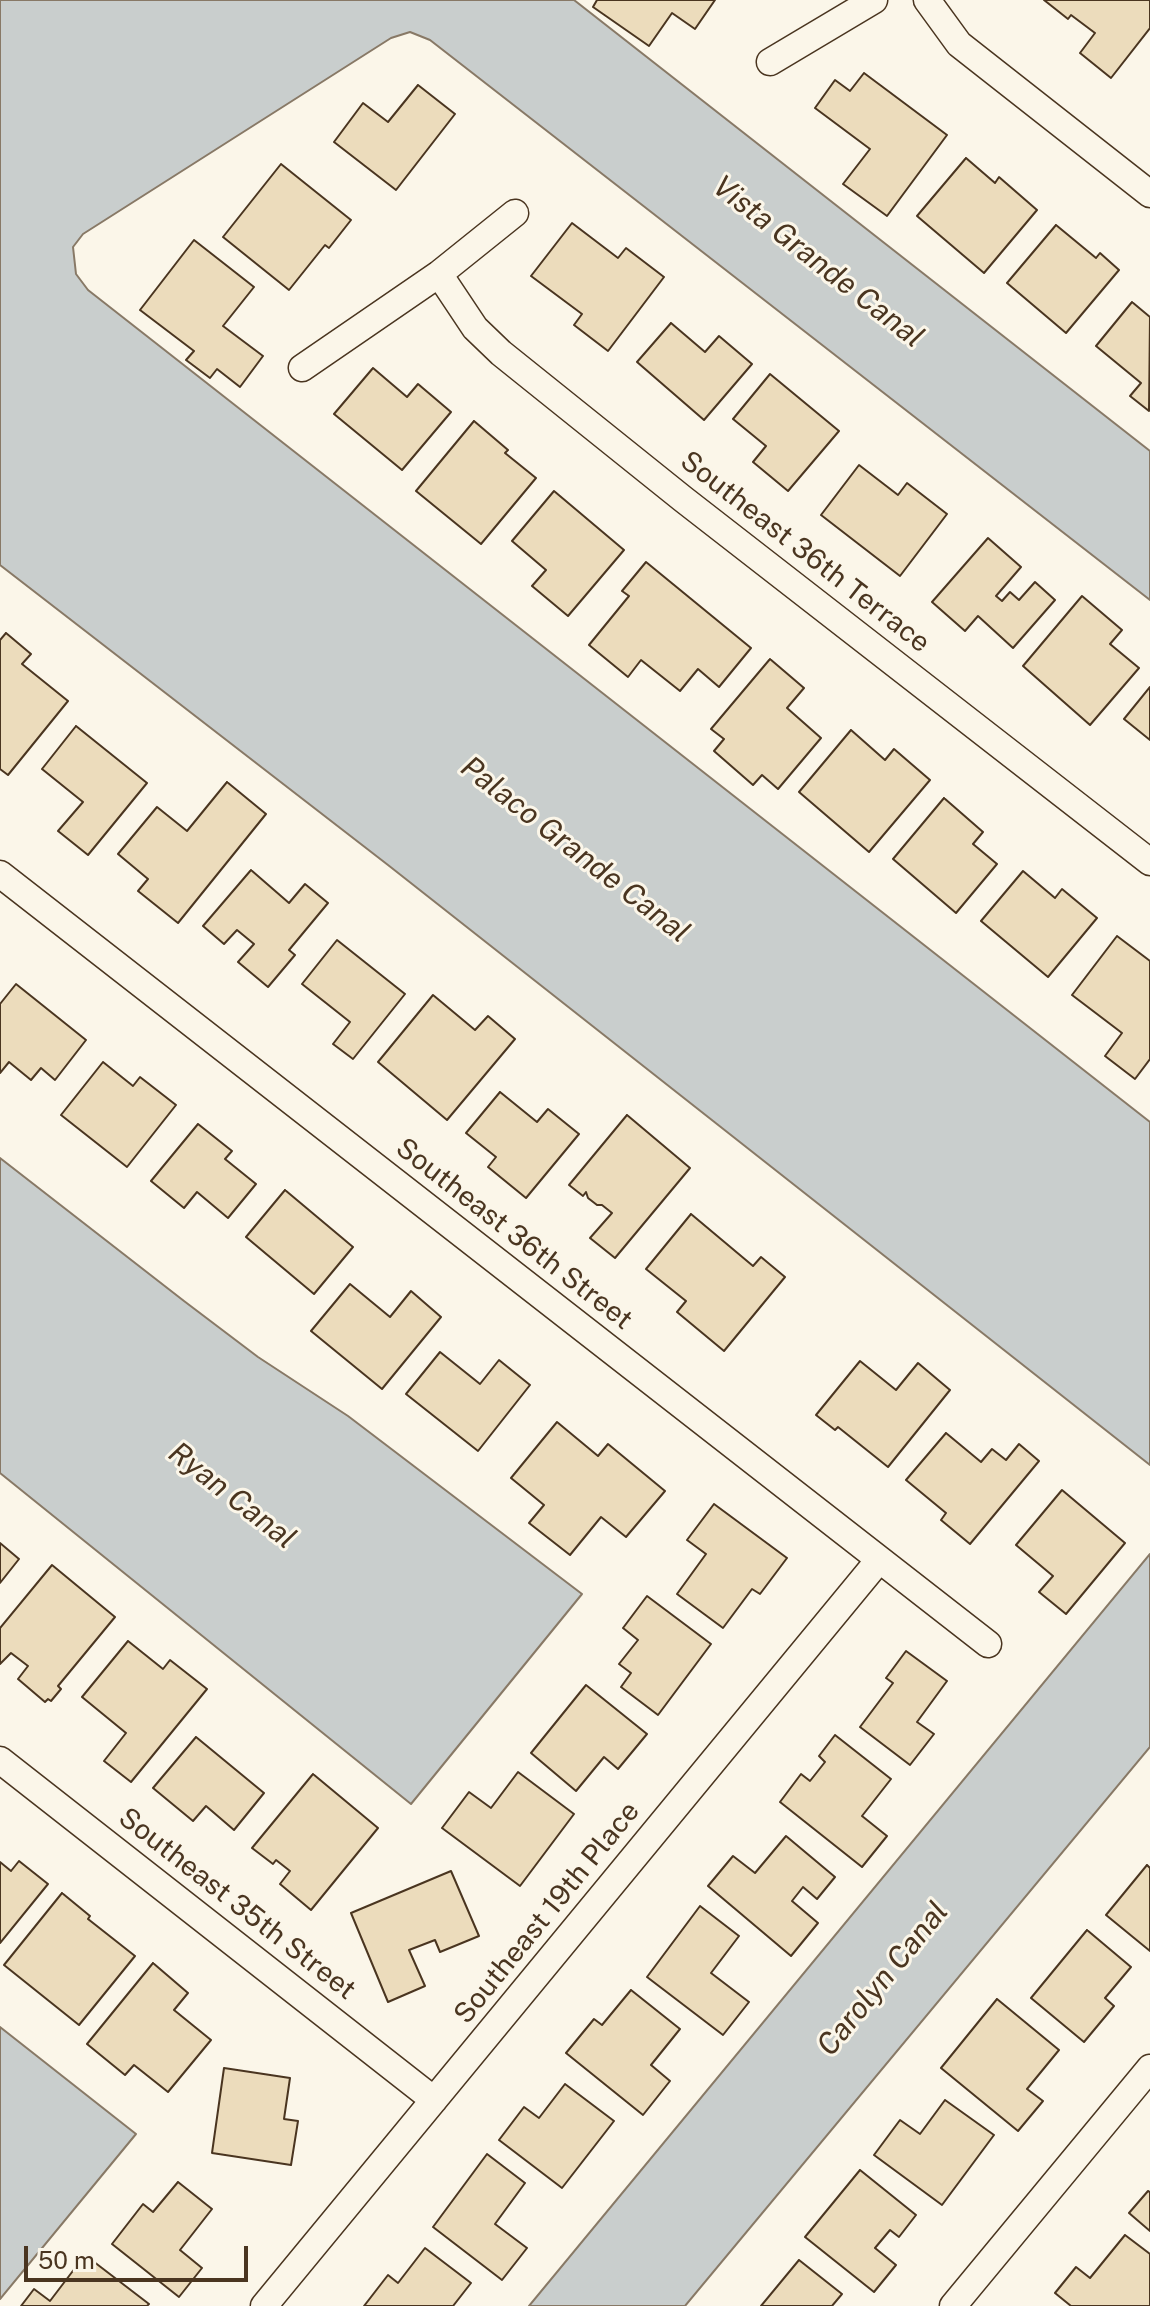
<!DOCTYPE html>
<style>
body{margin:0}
#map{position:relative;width:1150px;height:2306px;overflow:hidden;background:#fbf6e9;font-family:"Public Sans",sans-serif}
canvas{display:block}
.scale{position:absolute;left:24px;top:2246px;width:224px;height:36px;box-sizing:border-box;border:4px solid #4a3520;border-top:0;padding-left:10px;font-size:24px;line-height:28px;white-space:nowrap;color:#4a3520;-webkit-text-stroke:6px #fbf6e9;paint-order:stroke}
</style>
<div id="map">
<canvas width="1150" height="2306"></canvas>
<div class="scale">50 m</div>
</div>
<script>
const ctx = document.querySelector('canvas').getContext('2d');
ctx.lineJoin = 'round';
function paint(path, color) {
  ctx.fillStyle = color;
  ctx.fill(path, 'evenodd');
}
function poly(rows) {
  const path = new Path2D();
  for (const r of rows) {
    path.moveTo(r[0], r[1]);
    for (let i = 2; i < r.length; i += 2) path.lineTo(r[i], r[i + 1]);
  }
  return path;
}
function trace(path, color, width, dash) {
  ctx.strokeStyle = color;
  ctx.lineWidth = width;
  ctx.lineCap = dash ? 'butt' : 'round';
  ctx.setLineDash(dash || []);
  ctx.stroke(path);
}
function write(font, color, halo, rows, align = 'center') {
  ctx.font = font + ' "Public Sans",sans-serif';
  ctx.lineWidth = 6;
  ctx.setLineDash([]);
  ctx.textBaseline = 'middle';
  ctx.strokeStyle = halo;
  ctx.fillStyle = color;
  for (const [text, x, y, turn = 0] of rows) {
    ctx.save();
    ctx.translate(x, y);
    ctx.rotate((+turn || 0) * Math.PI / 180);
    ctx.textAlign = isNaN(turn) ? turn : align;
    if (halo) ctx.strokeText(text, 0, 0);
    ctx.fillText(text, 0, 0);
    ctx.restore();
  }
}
const water = poly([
 [0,0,574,0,1150,451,1150,600,430,40,410,32,391,38,83,234,73,247,76,274,88,290,1150,1122,1150,1465,388,865,0,565,0,0],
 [0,1158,184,1301,258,1357,348,1416,582,1594,411,1804,0,1473,0,1158],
 [1150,1554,1150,1747,685,2306,529,2306,1150,1554],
 [0,2027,136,2134,0,2299,0,2027]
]);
paint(water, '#c9cecd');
trace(water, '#887966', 2);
const building = poly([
 [597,0,715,0,695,29,672,13,649,46,593,7,597,0],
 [1044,0,1150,0,1150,28,1111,78,1080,53,1095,33,1071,15,1068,19,1044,0],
 [864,73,947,135,887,216,843,184,870,149,815,108,835,80,850,91,864,73],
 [418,85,455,114,396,190,334,142,363,103,388,122,418,85],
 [966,158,995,183,999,177,1037,210,984,273,917,216,966,158],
 [281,164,351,220,329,248,325,245,289,290,223,237,281,164],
 [572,223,618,258,626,248,664,277,608,351,574,325,582,314,531,276,572,223],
 [1056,225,1096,258,1100,253,1119,270,1066,333,1007,283,1056,225],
 [194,240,254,287,223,326,263,356,240,387,217,369,210,378,186,360,194,351,140,310,194,240],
 [1132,302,1150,317,1149,411,1130,396,1141,383,1096,346,1132,302],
 [671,323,705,352,719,336,752,364,704,420,637,362,671,323],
 [373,368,407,397,418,384,451,412,402,470,334,414,373,368],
 [770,374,839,431,788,491,753,462,766,446,733,419,770,374],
 [474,421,508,450,505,453,536,478,481,544,416,491,474,421],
 [859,465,898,495,907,483,947,514,900,576,821,515,859,465],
 [554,491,624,550,568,616,532,586,546,570,512,541,554,491],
 [988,538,1021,567,996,596,1002,601,1010,592,1019,600,1035,582,1055,600,1013,648,978,616,965,631,932,602,988,538],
 [646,562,751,648,719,687,698,669,680,691,641,660,628,677,589,645,629,596,622,591,646,562],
 [1082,596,1122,630,1110,644,1139,668,1090,725,1023,666,1082,596],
 [6,633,31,654,22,664,68,701,8,775,0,769,0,640,6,633],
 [770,659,804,688,787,708,821,738,778,789,762,775,753,785,714,751,724,739,711,729,770,659],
 [1150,687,1150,740,1124,719,1150,687],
 [76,726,147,783,88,855,58,831,83,802,42,769,76,726],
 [851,730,885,760,894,749,930,780,869,852,799,792,851,730],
 [227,782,266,814,178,923,138,891,148,879,118,854,157,807,187,831,227,782],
 [944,798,983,832,973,844,997,864,956,913,893,859,944,798],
 [251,870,289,903,305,884,328,903,289,950,295,955,268,987,238,962,254,944,237,930,224,944,203,926,251,870],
 [1023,871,1055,898,1062,889,1097,918,1048,977,981,921,1023,871],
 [1117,936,1150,961,1150,1059,1135,1079,1105,1056,1122,1033,1072,995,1117,936],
 [337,940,405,994,353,1059,333,1044,350,1022,302,984,337,940],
 [16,984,86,1040,55,1080,41,1068,31,1080,9,1062,0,1073,0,1004,16,984],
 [433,995,475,1030,488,1016,515,1039,447,1120,378,1062,433,995],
 [103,1062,133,1086,140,1077,176,1105,127,1167,61,1115,103,1062],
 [500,1092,537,1122,548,1109,579,1134,526,1198,488,1167,496,1157,466,1133,500,1092],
 [627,1115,690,1168,615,1258,590,1238,612,1213,602,1205,597,1205,588,1198,586,1192,583,1196,569,1185,627,1115],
 [198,1124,232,1151,225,1159,256,1184,228,1218,197,1192,184,1208,151,1181,198,1124],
 [285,1190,353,1247,314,1294,246,1237,285,1190],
 [691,1214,753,1266,761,1257,785,1277,724,1351,677,1312,686,1301,646,1269,691,1214],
 [350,1284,390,1317,411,1291,441,1317,382,1389,311,1331,350,1284],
 [440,1352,480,1384,499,1360,530,1385,478,1451,406,1394,440,1352],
 [860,1361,896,1390,918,1363,950,1390,888,1467,838,1427,835,1430,816,1415,860,1361],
 [557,1422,598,1456,608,1444,665,1491,626,1537,601,1517,570,1555,529,1523,544,1505,511,1478,557,1422],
 [946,1433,981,1462,992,1449,1006,1460,1019,1444,1039,1461,970,1544,941,1520,946,1513,906,1480,946,1433],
 [1062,1490,1125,1543,1066,1614,1039,1592,1053,1576,1016,1545,1062,1490],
 [714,1504,787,1558,760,1594,752,1589,723,1628,677,1594,706,1554,687,1540,714,1504],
 [0,1543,19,1559,0,1583,0,1543],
 [52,1565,115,1617,58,1686,61,1689,51,1701,48,1699,45,1702,18,1679,28,1666,11,1653,0,1664,0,1628,52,1565],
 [647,1596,711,1644,658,1715,621,1687,631,1673,619,1664,638,1640,623,1628,647,1596],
 [128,1641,163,1669,170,1660,207,1689,131,1782,104,1761,126,1733,82,1697,128,1641],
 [906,1651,947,1681,917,1722,934,1734,910,1765,860,1727,893,1683,886,1678,906,1651],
 [586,1685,647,1734,618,1769,604,1757,576,1791,531,1753,586,1685],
 [835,1735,891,1779,862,1816,887,1836,862,1867,780,1802,801,1774,810,1781,825,1762,819,1756,835,1735],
 [196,1737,264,1793,234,1830,206,1806,193,1821,153,1788,196,1737],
 [518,1772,574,1814,520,1886,442,1828,469,1792,491,1808,518,1772],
 [313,1774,378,1828,311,1910,280,1884,290,1871,276,1860,273,1864,252,1848,313,1774],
 [786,1836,835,1877,817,1899,803,1887,792,1901,818,1923,791,1956,708,1886,733,1856,755,1873,786,1836],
 [19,1861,48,1884,0,1943,0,1862,11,1871,19,1861],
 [1147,1865,1150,1868,1150,1951,1106,1915,1147,1865],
 [451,1871,479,1936,440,1952,435,1940,409,1950,425,1986,388,2002,351,1913,451,1871],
 [62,1893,90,1916,88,1919,135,1956,79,2025,4,1965,62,1893],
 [700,1906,739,1936,711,1973,749,2002,723,2035,647,1977,700,1906],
 [1087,1930,1131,1967,1105,1998,1114,2006,1084,2042,1031,1998,1087,1930],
 [153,1963,188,1993,174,2010,211,2040,168,2092,134,2065,125,2075,87,2044,153,1963],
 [631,1990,680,2029,651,2065,670,2081,643,2115,566,2053,594,2019,602,2025,631,1990],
 [997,1999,1059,2050,1027,2089,1043,2101,1018,2131,941,2068,997,1999],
 [224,2068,290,2078,284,2119,298,2121,291,2165,212,2153,224,2068],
 [565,2084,614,2121,562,2188,499,2140,524,2107,539,2118,565,2084],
 [945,2100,994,2135,942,2205,874,2155,900,2120,920,2134,945,2100],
 [487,2154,525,2183,495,2224,527,2248,502,2280,433,2227,487,2154],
 [860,2170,916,2215,899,2237,890,2230,875,2248,896,2265,874,2292,805,2237,860,2170],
 [178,2182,212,2209,180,2250,202,2268,179,2297,112,2244,143,2204,153,2212,178,2182],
 [1148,2191,1150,2192,1150,2231,1129,2213,1148,2191],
 [1125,2235,1150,2254,1150,2306,1071,2306,1055,2293,1076,2267,1090,2278,1125,2235],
 [425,2248,471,2283,453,2306,364,2306,388,2275,398,2283,425,2248],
 [85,2255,149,2304,147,2306,21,2306,34,2289,50,2301,85,2255],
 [799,2260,842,2294,832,2306,761,2306,799,2260]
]);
paint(building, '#ecdcbc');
trace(building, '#4a3520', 2);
const minor = poly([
 [927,0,959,44,1150,194],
 [770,62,874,0],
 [439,274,475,328,501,353,683,499,1150,862],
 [302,368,439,274,515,213],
 [0,874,988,1644],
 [0,1760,434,2100],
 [264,2306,879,1560],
 [953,2306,1150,2068]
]);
trace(minor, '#4a3520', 29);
trace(minor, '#fbf6e9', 26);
write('28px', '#4a3520', '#fbf6e9', [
 ["Southeast 36th Terrace",805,552,38],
 ["Southeast 36th Street",514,1234,38],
 ["Southeast 35th Street",237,1904,38],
 ["Southeast 19th Place",547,1913,-51]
]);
write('italic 30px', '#4a3520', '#fbf6e9', [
 ["Vista Grande Canal",818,262,38],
 ["Palaco Grande Canal",575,850,38],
 ["Ryan Canal",232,1496,38],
 ["Carolyn Canal",883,1979,-51]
]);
</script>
